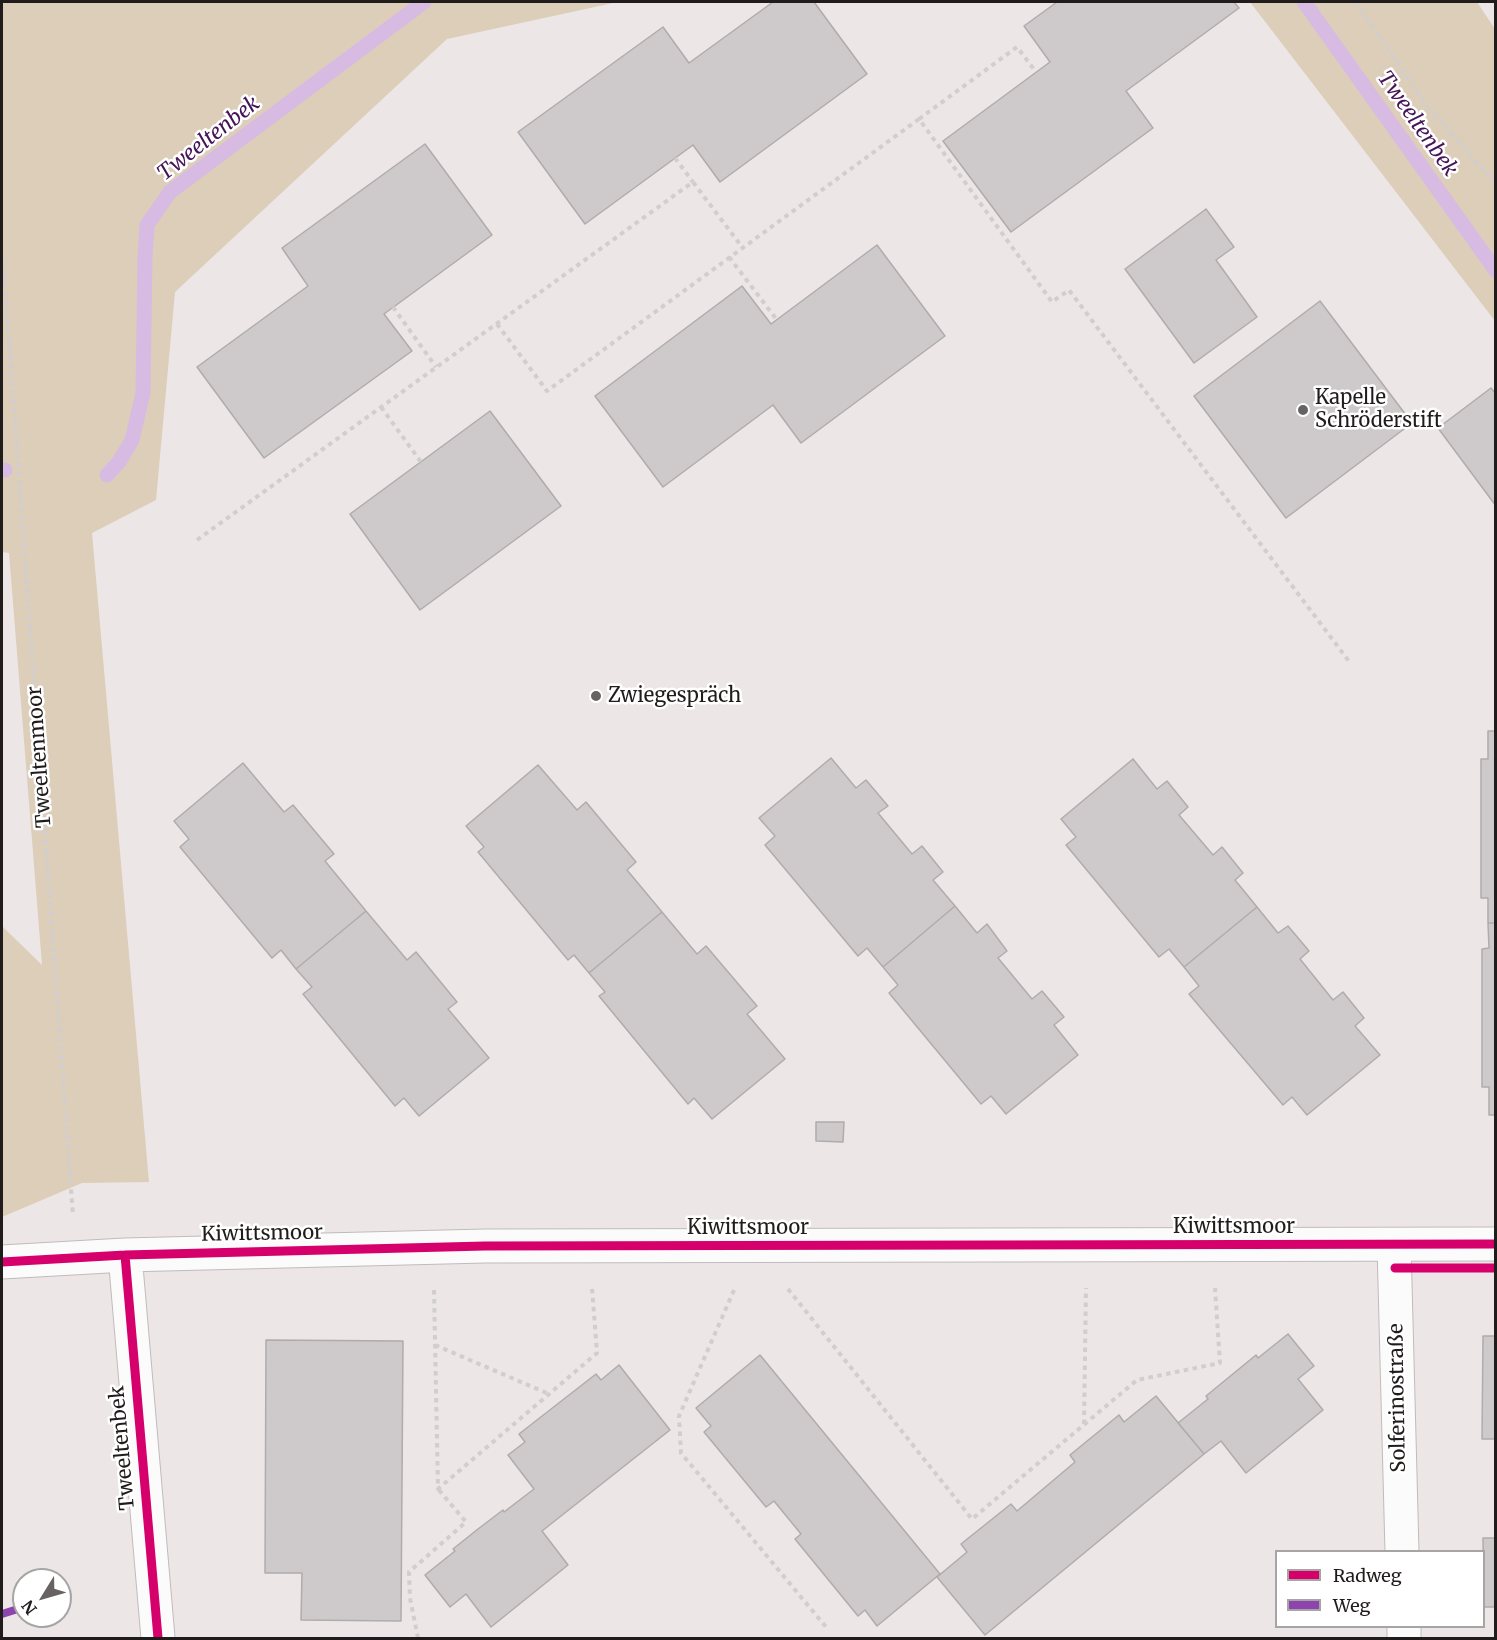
<!DOCTYPE html>
<meta charset="utf-8">
<style>
body{margin:0}
#map{position:relative;width:1497px;height:1640px;overflow:hidden;background:#ece6e6;font-family:Merriweather,serif}
canvas{display:block}
.frame{position:absolute;inset:0;border:3px solid #211c1c;pointer-events:none}
.legend{position:absolute;left:1275px;top:1550px;width:210px;height:78px;box-sizing:border-box;background:#fff;border:2px solid #a6a4a4;margin:0;padding:8px 10px;list-style:none;font-size:18px;color:#211c1c}
.legend li{display:flex;align-items:center;gap:12px;height:30px}
.legend b{width:30px;border:2px solid #a6a4a4}
.north{position:absolute;left:12px;top:1568px;width:60px;height:60px;box-sizing:border-box;background:#fff;border:2px solid #a6a4a4;border-radius:50%;rotate:233deg;font-size:16px;font-weight:700;line-height:24px;text-align:center;color:#211c1c}
.north::after{content:'';display:block;margin:auto;width:21px;height:27px;background:#686363;clip-path:polygon(50% 0,100% 100%,50% 72%,0 100%)}
</style>
<div id="map">
<canvas width="1497" height="1640"></canvas>
<div class="frame"></div>
<ul class="legend">
<li><b style="height:8px;background:#d6006c"></b>Radweg</li>
<li><b style="height:8px;background:#8e44ad"></b>Weg</li>
</ul>
<div class="north">N</div>
</div>
<script>
const ctx = document.querySelector('canvas').getContext('2d');
ctx.lineJoin = 'round';
function paint(path, color) {
  ctx.fillStyle = color;
  ctx.fill(path, 'evenodd');
}
function poly(rows) {
  const path = new Path2D();
  for (const r of rows) {
    path.moveTo(r[0], r[1]);
    for (let i = 2; i < r.length; i += 2) path.lineTo(r[i], r[i + 1]);
  }
  return path;
}
function trace(path, color, width, dash) {
  ctx.strokeStyle = color;
  ctx.lineWidth = width;
  ctx.lineCap = dash ? 'butt' : 'round';
  ctx.setLineDash(dash || []);
  ctx.stroke(path);
}
function write(font, color, halo, rows, align = 'center') {
  ctx.font = font + ' Merriweather,serif';
  ctx.lineWidth = 5;
  ctx.setLineDash([]);
  ctx.textBaseline = 'middle';
  ctx.strokeStyle = halo;
  ctx.fillStyle = color;
  for (const [text, x, y, turn = 0] of rows) {
    ctx.save();
    ctx.translate(x, y);
    ctx.rotate((+turn || 0) * Math.PI / 180);
    ctx.textAlign = isNaN(turn) ? turn : align;
    if (halo) ctx.strokeText(text, 0, 0);
    ctx.fillText(text, 0, 0);
    ctx.restore();
  }
}
paint(poly([
 [2,2,618,2,447,39,175,292,156,500,92,533,149,1182,82,1183,2,1217,2,926,42,965,9,553,2,552],
 [1250,2,1477,2,1495,29,1495,321]
]), '#ddceb9');
trace(poly([
 [1304,2,1496,271],
 [2,470,5,470],
 [107,475,119,462,132,440,143,393,145,258,147,225,170,192,424,2]
]), '#d8bbe2', 15);
const building = poly([
 [773,2,814,2,867,74,720,182,693,145,585,224,518,132,663,27,689,63,773,2],
 [1057,2,1234,2,1239,8,1126,91,1153,128,1011,232,943,141,1050,62,1024,26,1057,2],
 [425,144,492,235,384,314,412,351,264,458,197,367,308,286,282,248,425,144],
 [1206,209,1234,247,1216,260,1257,317,1194,363,1125,269,1206,209],
 [877,245,945,336,801,443,773,405,663,487,595,396,742,286,771,324,877,245],
 [1320,301,1412,423,1286,518,1194,396,1320,301],
 [1491,388,1496,394,1496,506,1438,428,1491,388],
 [490,411,561,506,420,610,350,514,490,411],
 [1488,731,1496,731,1496,923,1488,923,1488,898,1481,898,1481,759,1488,759,1488,731],
 [831,758,856,788,866,780,888,806,878,813,912,854,922,846,943,872,933,880,955,906,883,967,867,948,858,956,765,845,775,836,759,818,831,758],
 [1133,759,1157,789,1167,781,1188,807,1179,815,1213,855,1222,847,1243,873,1235,880,1257,907,1184,967,1169,949,1159,957,1066,845,1076,837,1061,819,1133,759],
 [243,763,284,812,293,805,334,854,325,861,366,911,296,969,281,950,272,958,180,847,189,839,174,821,243,763],
 [538,765,577,810,586,802,636,862,627,870,662,912,589,973,574,955,568,960,478,852,484,847,466,826,538,765],
 [955,906,977,933,987,924,1007,951,998,958,1032,999,1042,991,1064,1017,1054,1025,1078,1055,1006,1114,991,1096,981,1104,889,993,898,985,883,967,955,906],
 [1257,907,1278,933,1288,926,1309,951,1300,959,1333,1000,1343,992,1364,1018,1355,1026,1380,1055,1307,1115,1292,1097,1283,1105,1189,994,1199,986,1184,967,1257,907],
 [366,911,407,960,416,952,457,1002,448,1009,489,1058,419,1116,404,1098,395,1106,303,994,312,987,296,969,366,911],
 [662,912,697,954,706,946,757,1006,747,1014,785,1059,712,1119,694,1098,688,1104,599,996,605,992,589,973,662,912],
 [1488,923,1496,923,1496,1115,1489,1115,1489,1087,1482,1087,1482,949,1489,948,1488,923],
 [816,1122,844,1122,843,1142,816,1141,816,1122],
 [1288,1334,1314,1366,1298,1379,1323,1410,1246,1473,1221,1441,1204,1454,1178,1423,1208,1399,1206,1396,1256,1355,1258,1358,1288,1334],
 [1483,1336,1496,1336,1496,1439,1482,1439,1483,1336],
 [266,1340,403,1341,401,1621,301,1620,302,1573,265,1573,266,1340],
 [760,1355,940,1574,877,1626,865,1610,858,1616,795,1539,801,1534,774,1501,766,1507,704,1432,711,1426,696,1408,760,1355],
 [619,1365,670,1430,542,1531,568,1565,491,1627,466,1594,450,1607,425,1575,455,1551,453,1549,478,1529,503,1510,504,1512,534,1489,508,1455,525,1442,519,1434,596,1374,601,1380,619,1365],
 [1156,1396,1204,1454,985,1635,937,1577,967,1552,961,1544,1011,1504,1017,1511,1075,1462,1070,1455,1119,1415,1124,1422,1156,1396],
 [1483,1538,1496,1538,1496,1607,1484,1607,1483,1538]
]);
paint(building, '#cecacb');
trace(building, '#b0abac', 1.5);
const minor = poly([
 [1394,1245,1402,1552],
 [125,1255,158,1638],
 [2,1262,125,1255,485,1246,1496,1244],
 [1404,1626,1404,1638]
]);
trace(minor, '#c1bbbb', 35);
trace(poly([
 [1356,2,1424,102,1496,184],
 [919,119,1017,47,1036,72],
 [675,158,693,182],
 [2,256,4,271,73,1216],
 [729,257,777,320],
 [393,307,436,367],
 [497,324,547,391,919,119,1052,302,1069,290,1351,664],
 [381,407,421,462],
 [197,540,693,182,742,247],
 [788,1289,972,1519,1137,1380,1220,1363,1215,1288],
 [434,1290,438,1489,597,1353,592,1288],
 [734,1290,679,1416,681,1453,826,1627],
 [435,1345,549,1394],
 [1084,1424,1086,1288],
 [418,1638,410,1598,409,1572,466,1522,438,1489]
]), '#d0cece', 4, [4.5, 4.5]);
trace(minor, '#fcfbfb', 33);
trace(poly([
 [2,1614,21,1608]
]), '#8e44ad', 8, [15, 8]);
trace(poly([
 [125,1255,158,1638],
 [2,1262,125,1255,485,1246,1496,1244],
 [1395,1268,1496,1268]
]), '#d6006c', 9);
for (const [x, y, r, color] of [
 [1303,410,6,"#686363"],
 [596,696,6,"#686363"]
]) {
  const dot = new Path2D();
  dot.arc(x, y, r, 0, 2 * Math.PI);
  ctx.fillStyle = color;
  ctx.fill(dot);
  trace(dot, '#fff', 2);
}
write('20px', '#211c1c', '#fff', [
 ["Kapelle",1315,398],
 ["Schröderstift",1315,421],
 ["Zwiegespräch",608,696]
], 'left');
write('20px', '#211c1c', '#fff', [
 ["Tweeltenmoor",40,757,-94],
 ["Kiwittsmoor",1234,1227],
 ["Kiwittsmoor",748,1228],
 ["Kiwittsmoor",262,1234,-1],
 ["Solferinostraße",1398,1398,-91],
 ["Tweeltenbek",123,1448,-95]
]);
write('italic 21px', '#451357', '#fff', [
 ["Tweeltenbek",1417,124,55],
 ["Tweeltenbek",209,139,-38]
]);
</script>
